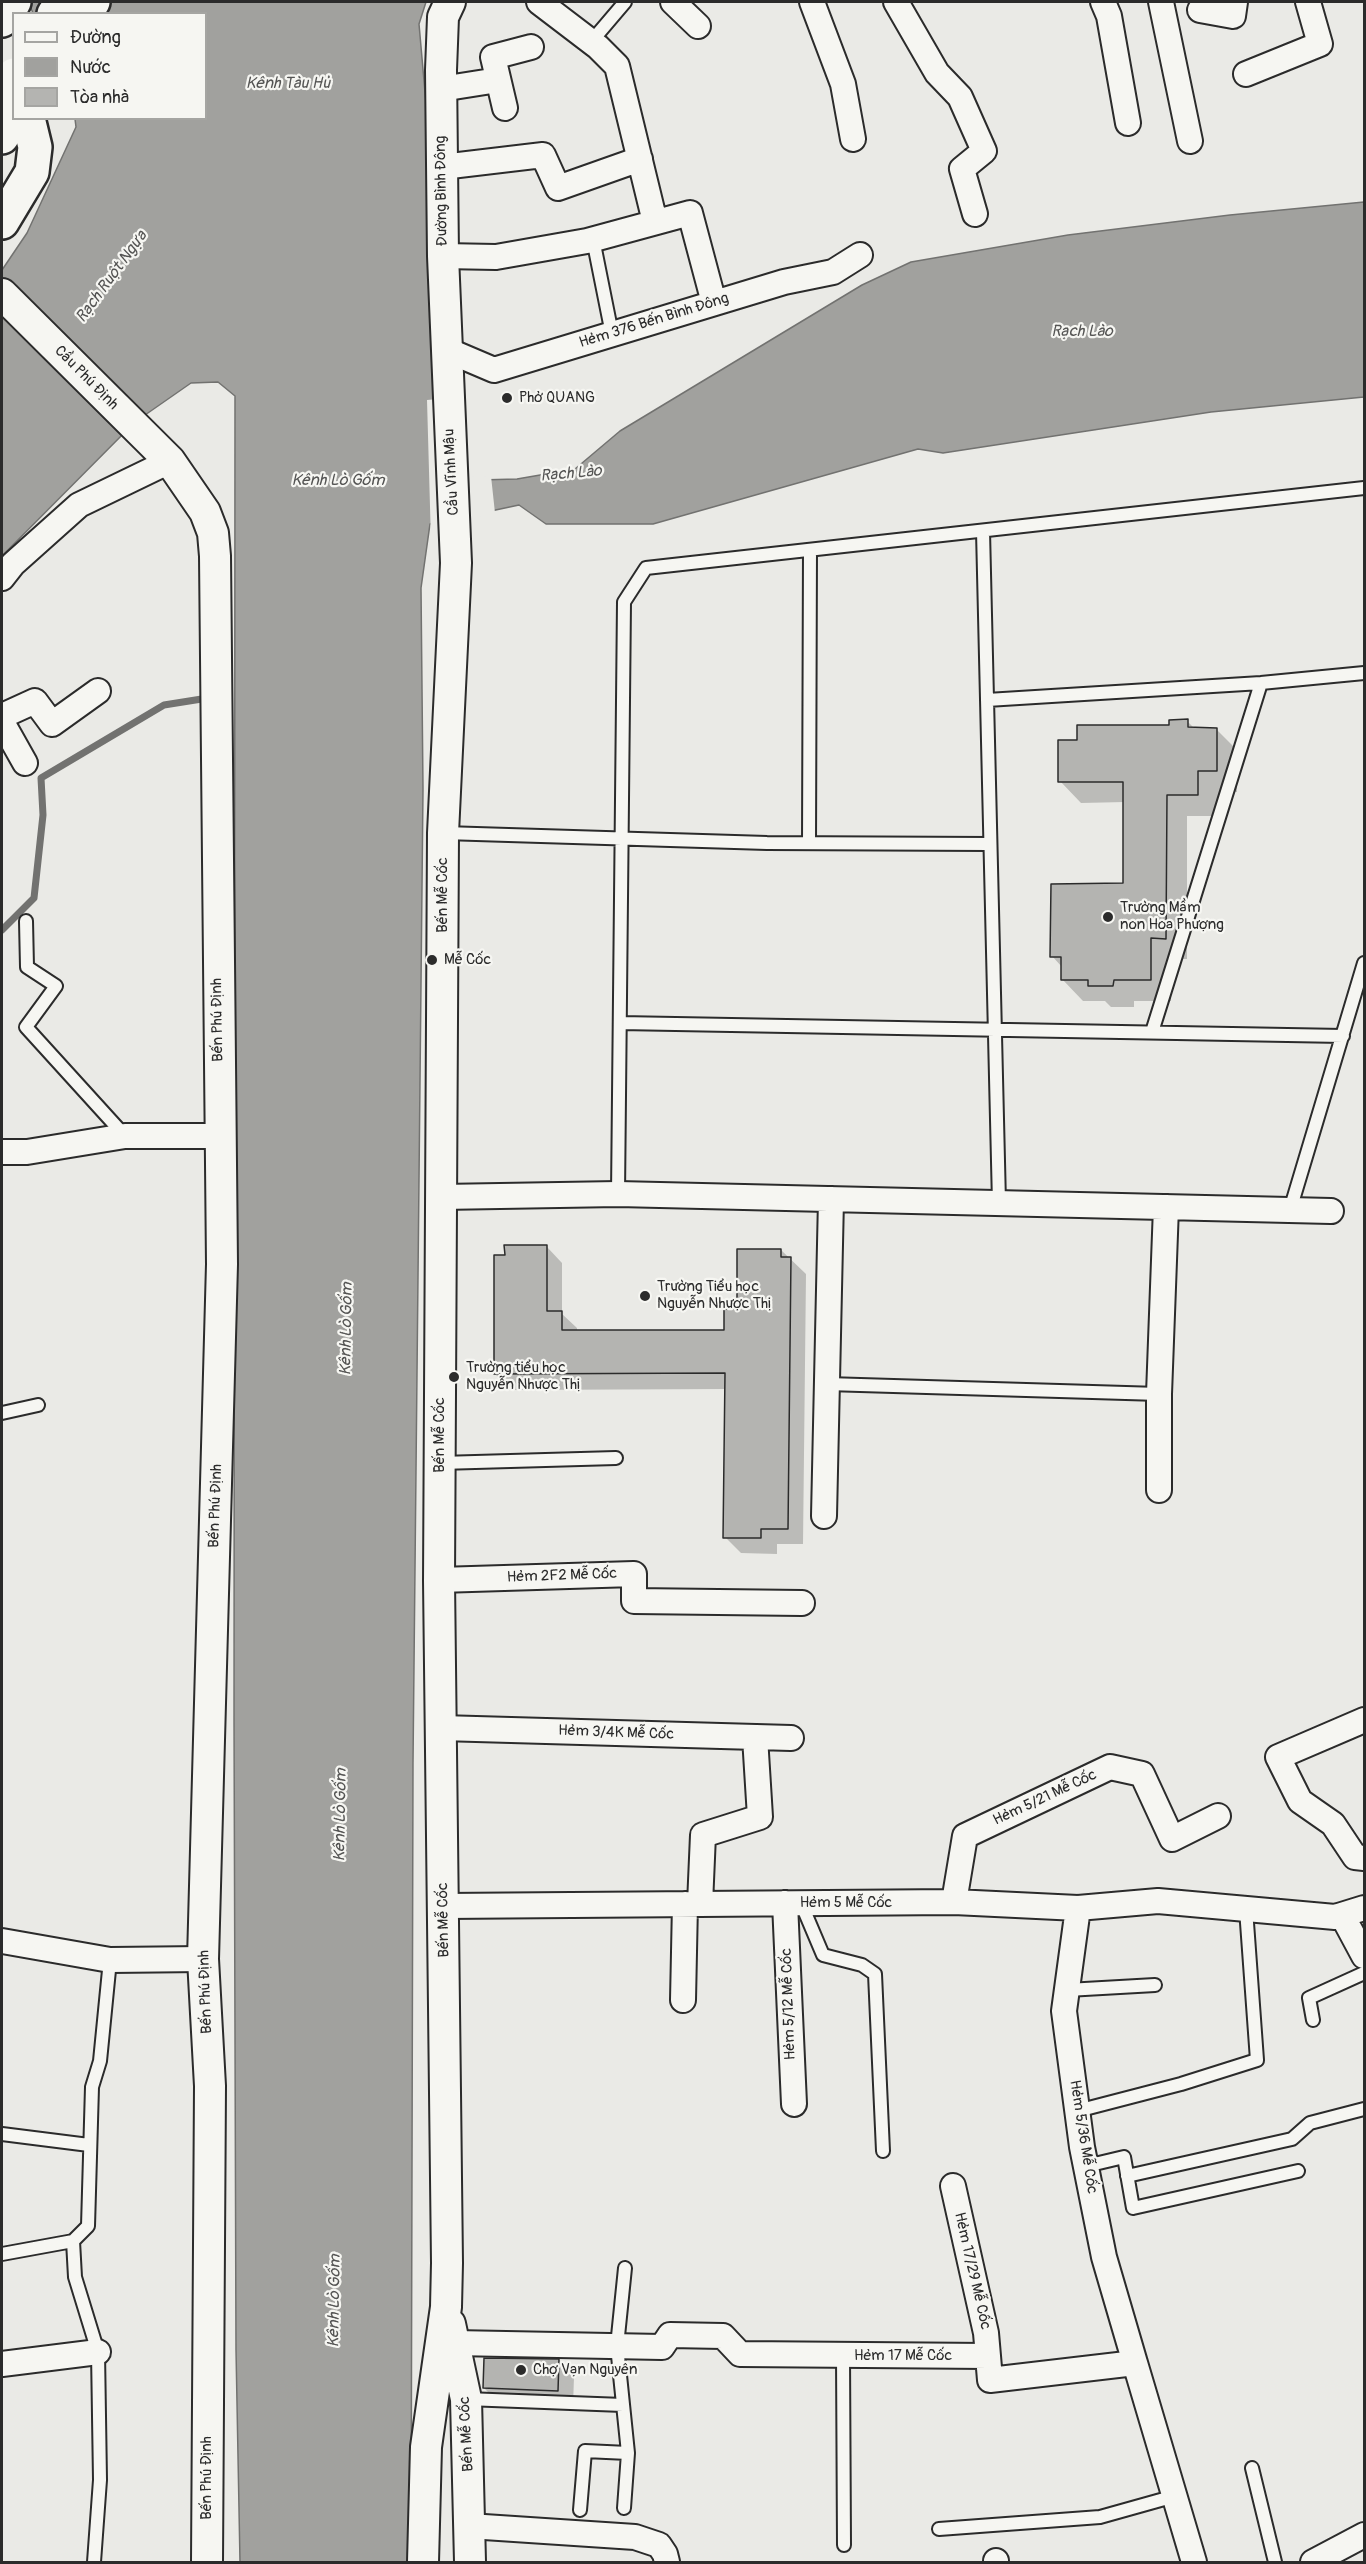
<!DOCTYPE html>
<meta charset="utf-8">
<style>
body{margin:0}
#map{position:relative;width:1366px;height:2564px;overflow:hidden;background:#eaeae6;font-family:Pangolin,sans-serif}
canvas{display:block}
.frame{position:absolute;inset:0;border:3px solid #2b2b2b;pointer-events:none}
.legend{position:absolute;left:12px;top:12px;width:195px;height:108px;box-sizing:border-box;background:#f6f6f2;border:2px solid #a5a5a2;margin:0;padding:8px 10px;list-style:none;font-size:18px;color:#2b2b2b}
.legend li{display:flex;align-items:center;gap:12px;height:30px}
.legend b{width:30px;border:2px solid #a5a5a2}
</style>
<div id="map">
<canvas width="1366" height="2564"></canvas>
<div class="frame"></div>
<ul class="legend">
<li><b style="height:8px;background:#f6f6f2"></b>Đường</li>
<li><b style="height:16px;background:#a1a19e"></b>Nước</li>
<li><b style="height:16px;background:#b4b4b1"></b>Tòa nhà</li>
</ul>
</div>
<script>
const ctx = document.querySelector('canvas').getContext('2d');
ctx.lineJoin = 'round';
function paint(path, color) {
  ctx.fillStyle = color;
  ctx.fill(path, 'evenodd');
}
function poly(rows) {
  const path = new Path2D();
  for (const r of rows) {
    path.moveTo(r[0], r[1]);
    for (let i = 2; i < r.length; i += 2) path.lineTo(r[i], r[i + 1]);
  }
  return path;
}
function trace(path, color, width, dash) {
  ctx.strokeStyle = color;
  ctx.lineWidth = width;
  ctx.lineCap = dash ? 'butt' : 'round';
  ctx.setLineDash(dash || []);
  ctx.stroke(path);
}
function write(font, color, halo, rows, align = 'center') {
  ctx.font = font + ' Pangolin,sans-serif';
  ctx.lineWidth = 4.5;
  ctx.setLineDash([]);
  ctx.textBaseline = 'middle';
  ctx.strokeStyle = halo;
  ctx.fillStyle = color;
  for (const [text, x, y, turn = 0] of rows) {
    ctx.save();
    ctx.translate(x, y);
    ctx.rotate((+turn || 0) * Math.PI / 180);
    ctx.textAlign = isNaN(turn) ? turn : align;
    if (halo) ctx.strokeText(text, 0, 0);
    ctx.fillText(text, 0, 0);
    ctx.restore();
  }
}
const water = poly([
 [28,2,426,2,419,24,436,217,440,481,517,479,575,469,620,431,862,285,911,262,1068,235,1230,215,1364,202,1364,397,1211,412,943,453,918,449,653,524,546,524,519,505,430,524,421,588,423,789,413,1762,411,2562,240,2562,236,2350,234,1716,235,396,218,382,191,383,135,422,2,556,2,270,27,233,76,127,75,119,206,118,206,14,33,13,28,2]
]);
paint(water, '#a1a19e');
trace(water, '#727270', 1.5);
paint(poly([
 [438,399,443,478,491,476,495,513,433,526,431,542,427,400]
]), '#eaeae6');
paint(poly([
 [1187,721,1195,729,1216,729,1237,750,1237,792,1219,792,1218,816,1187,816,1187,959,1172,959,1171,1001,1134,1001,1134,1007,1111,1007,1105,1001,1083,1001,1062,979,1062,967,1052,956,1125,885,1125,802,1081,803,1060,781,1079,741,1171,727],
 [547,1247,562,1263,562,1314,577,1328,577,1332,725,1331,781,1250,806,1274,803,1544,777,1544,777,1554,741,1553,725,1537,727,1389,511,1390,495,1374,506,1256],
 [558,2361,574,2377,573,2406,500,2404,484,2388]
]), '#0003');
trace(poly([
 [2,930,34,898,43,815,41,778,164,705,208,698]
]), '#727270', 7);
const building = poly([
 [1188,719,1188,727,1217,728,1217,771,1198,771,1198,795,1167,795,1166,939,1151,938,1151,980,1114,980,1113,986,1088,986,1088,980,1061,980,1061,957,1050,957,1051,884,1123,883,1123,782,1058,782,1058,740,1077,740,1077,725,1169,725,1169,720,1188,719],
 [504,1245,547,1245,547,1311,562,1311,562,1330,724,1330,724,1309,737,1309,737,1249,781,1249,781,1257,791,1257,788,1529,761,1529,761,1538,723,1538,725,1373,494,1374,494,1255,505,1255,504,1245],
 [484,2358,559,2359,558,2391,483,2388,484,2358]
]);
paint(building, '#b4b4b1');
trace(building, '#2b2b2b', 1.5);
const service = poly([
 [591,42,625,2],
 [593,239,612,334],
 [983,531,999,1203],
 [987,700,1261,683,1364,673],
 [444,833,767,843,990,844],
 [809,843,810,550],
 [26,921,27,967,56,986,26,1027,125,1136],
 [620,1023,1343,1036],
 [1152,1032,1261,683],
 [618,1194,624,602,646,568,1364,488],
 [1290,1210,1364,963],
 [827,1384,1159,1394],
 [2,1413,38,1405],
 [440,1463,616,1458],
 [801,1903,823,1955,862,1965,875,1974,883,2151],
 [1067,1990,1155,1985],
 [1313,2020,1309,1998,1364,1973],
 [1077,2111,1181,2084,1257,2060,1246,1909],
 [2,2134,89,2145],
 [1086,2166,1124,2157,1133,2208,1298,2171],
 [1127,2176,1292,2139,1310,2123,1364,2109],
 [2,2254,73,2241],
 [843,2355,844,2545],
 [466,2399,623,2405],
 [1252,2468,1275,2562],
 [624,2508,628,2453,617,2346,625,2268],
 [580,2510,585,2451,628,2453],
 [939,2529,1100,2517,1175,2496],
 [94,2562,100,2480,98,2352,75,2277,73,2241,88,2226,92,2087,100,2061,110,1960]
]);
const minor = poly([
 [539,2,598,47,617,66,655,222],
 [673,2,698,26],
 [812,2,843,84,853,139],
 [896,2,937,73,960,97,984,151,962,169,975,214],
 [1103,2,1109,16,1128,123],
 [1161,2,1190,141],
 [1200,10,1233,16,1235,2],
 [1246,74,1320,44,1308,2],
 [441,89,498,80],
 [505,108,493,57,531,47],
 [442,167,543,155,558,188,640,159],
 [443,256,496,257,587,241,690,213,714,303],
 [447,350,494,370,784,282,833,272,860,255],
 [2,578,13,564,79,505,170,461],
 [2,716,35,701,52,724,98,691],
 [2,722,25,763],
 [2,1152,27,1152,125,1136,220,1136],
 [441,1197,618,1194,1331,1211],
 [1159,1490,1159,1394,1166,1207],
 [824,1516,831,1199],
 [439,1580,634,1574,634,1601,802,1603],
 [1364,1720,1278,1757,1300,1801,1333,1824,1355,1857,1364,1858],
 [441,1728,791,1738],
 [954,1902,965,1836,1110,1767,1142,1774,1172,1839,1218,1816],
 [785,1903,794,2104],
 [700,1904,703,1835,760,1817,755,1737],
 [444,1906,954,1902,1078,1908,1158,1901,1335,1917,1364,1908],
 [1078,1908,1064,2011,1082,2147,1104,2257,1135,2363],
 [1342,1915,1364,1956],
 [2,1941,110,1960,203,1959],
 [683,2000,685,1904],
 [953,2186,986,2333,988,2356],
 [454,2343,662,2347,670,2335,723,2336,740,2354,988,2356,990,2380,1135,2363,1194,2562],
 [2,2364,98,2352],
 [469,2526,635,2537,659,2545,665,2554,667,2562],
 [996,2561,996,2562],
 [1313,2562,1364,2535]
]);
const tertiary = poly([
 [2,294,170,461,205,512,213,533,215,556,222,1264,203,1959,210,2086,207,2562],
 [450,2324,466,2399,470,2562],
 [423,2562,426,2447,446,2307,447,2263,439,1580,443,833,456,563,443,256,441,70,443,17,450,2]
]);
const primary = poly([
 [2,222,32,172,35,147,28,118]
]);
const trunk = poly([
 [54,14,62,2],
 [84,14,93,2],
 [2,20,14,2],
 [2,137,14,118]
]);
trace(service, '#2b2b2b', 16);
trace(minor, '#2b2b2b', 28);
trace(tertiary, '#2b2b2b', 34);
trace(primary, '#2b2b2b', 38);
trace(trunk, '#2b2b2b', 38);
trace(service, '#f6f6f2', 12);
trace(minor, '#f6f6f2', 24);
trace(tertiary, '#f6f6f2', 30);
trace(primary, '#f6f6f2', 33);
trace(trunk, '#f6f6f2', 33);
const trunkBridge = poly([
 [2,93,14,75]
]);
trace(trunkBridge, '#2b2b2b', 38, []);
trace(trunkBridge, '#f6f6f2', 33);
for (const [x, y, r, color] of [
 [507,398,6,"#2b2b2b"],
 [1108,917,6,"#2b2b2b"],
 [432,960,6,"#2b2b2b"],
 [645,1296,6,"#2b2b2b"],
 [454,1377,6,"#2b2b2b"],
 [521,2370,6,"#2b2b2b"]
]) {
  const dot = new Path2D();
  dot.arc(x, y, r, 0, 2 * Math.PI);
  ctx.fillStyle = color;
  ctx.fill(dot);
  trace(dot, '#f6f6f2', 2);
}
write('15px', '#2b2b2b', '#f6f6f2', [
 ["Đường Bình Đông",442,191,-91],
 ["Hẻm 376 Bến Bình Đông",654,321,-17],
 ["Cầu Phú Định",86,378,45],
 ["Cầu Vĩnh Mậu",452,472,-93],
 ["Bến Mễ Cốc",443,895,-90],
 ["Bến Phú Định",218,1020,-91],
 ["Bến Mễ Cốc",440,1435,-90],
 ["Bến Phú Định",216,1506,-88],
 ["Hẻm 2F2 Mễ Cốc",562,1576,-2],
 ["Hẻm 3/4K Mễ Cốc",616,1733,2],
 ["Hẻm 5/21 Mễ Cốc",1045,1798,-25],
 ["Hẻm 5 Mễ Cốc",846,1903],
 ["Bến Mễ Cốc",444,1920,-91],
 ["Bến Phú Định",206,1992,-92],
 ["Hẻm 5/12 Mễ Cốc",789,2004,-92],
 ["Hẻm 5/36 Mễ Cốc",1083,2137,81],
 ["Hẻm 17/29 Mễ Cốc",972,2271,77],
 ["Hẻm 17 Mễ Cốc",903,2356],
 ["Bến Mễ Cốc",467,2434,-93],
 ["Bến Phú Định",207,2478,-90]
]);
write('15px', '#2b2b2b', '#f6f6f2', [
 ["Phở QUANG",519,398],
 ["Trường Mầm",1120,908],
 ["non Hoa Phượng",1120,925],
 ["Mễ Cốc",444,960],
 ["Trường Tiểu học",657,1287],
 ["Nguyễn Nhược Thị",657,1304],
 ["Trường tiểu học",466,1368],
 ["Nguyễn Nhược Thị",466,1385],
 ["Chợ Vạn Nguyên",533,2370]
], 'left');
write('italic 16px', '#545453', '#f6f6f2', [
 ["Kênh Tàu Hủ",288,84],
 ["Rạch Ruột Ngựa",112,277,-54],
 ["Rạch Lào",1082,332],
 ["Rạch Lào",571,474,-5],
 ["Kênh Lò Gốm",338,481],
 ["Kênh Lò Gốm",347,1329,-89],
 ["Kênh Lò Gốm",341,1815,-89],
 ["Kênh Lò Gốm",335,2301,-89]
]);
</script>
